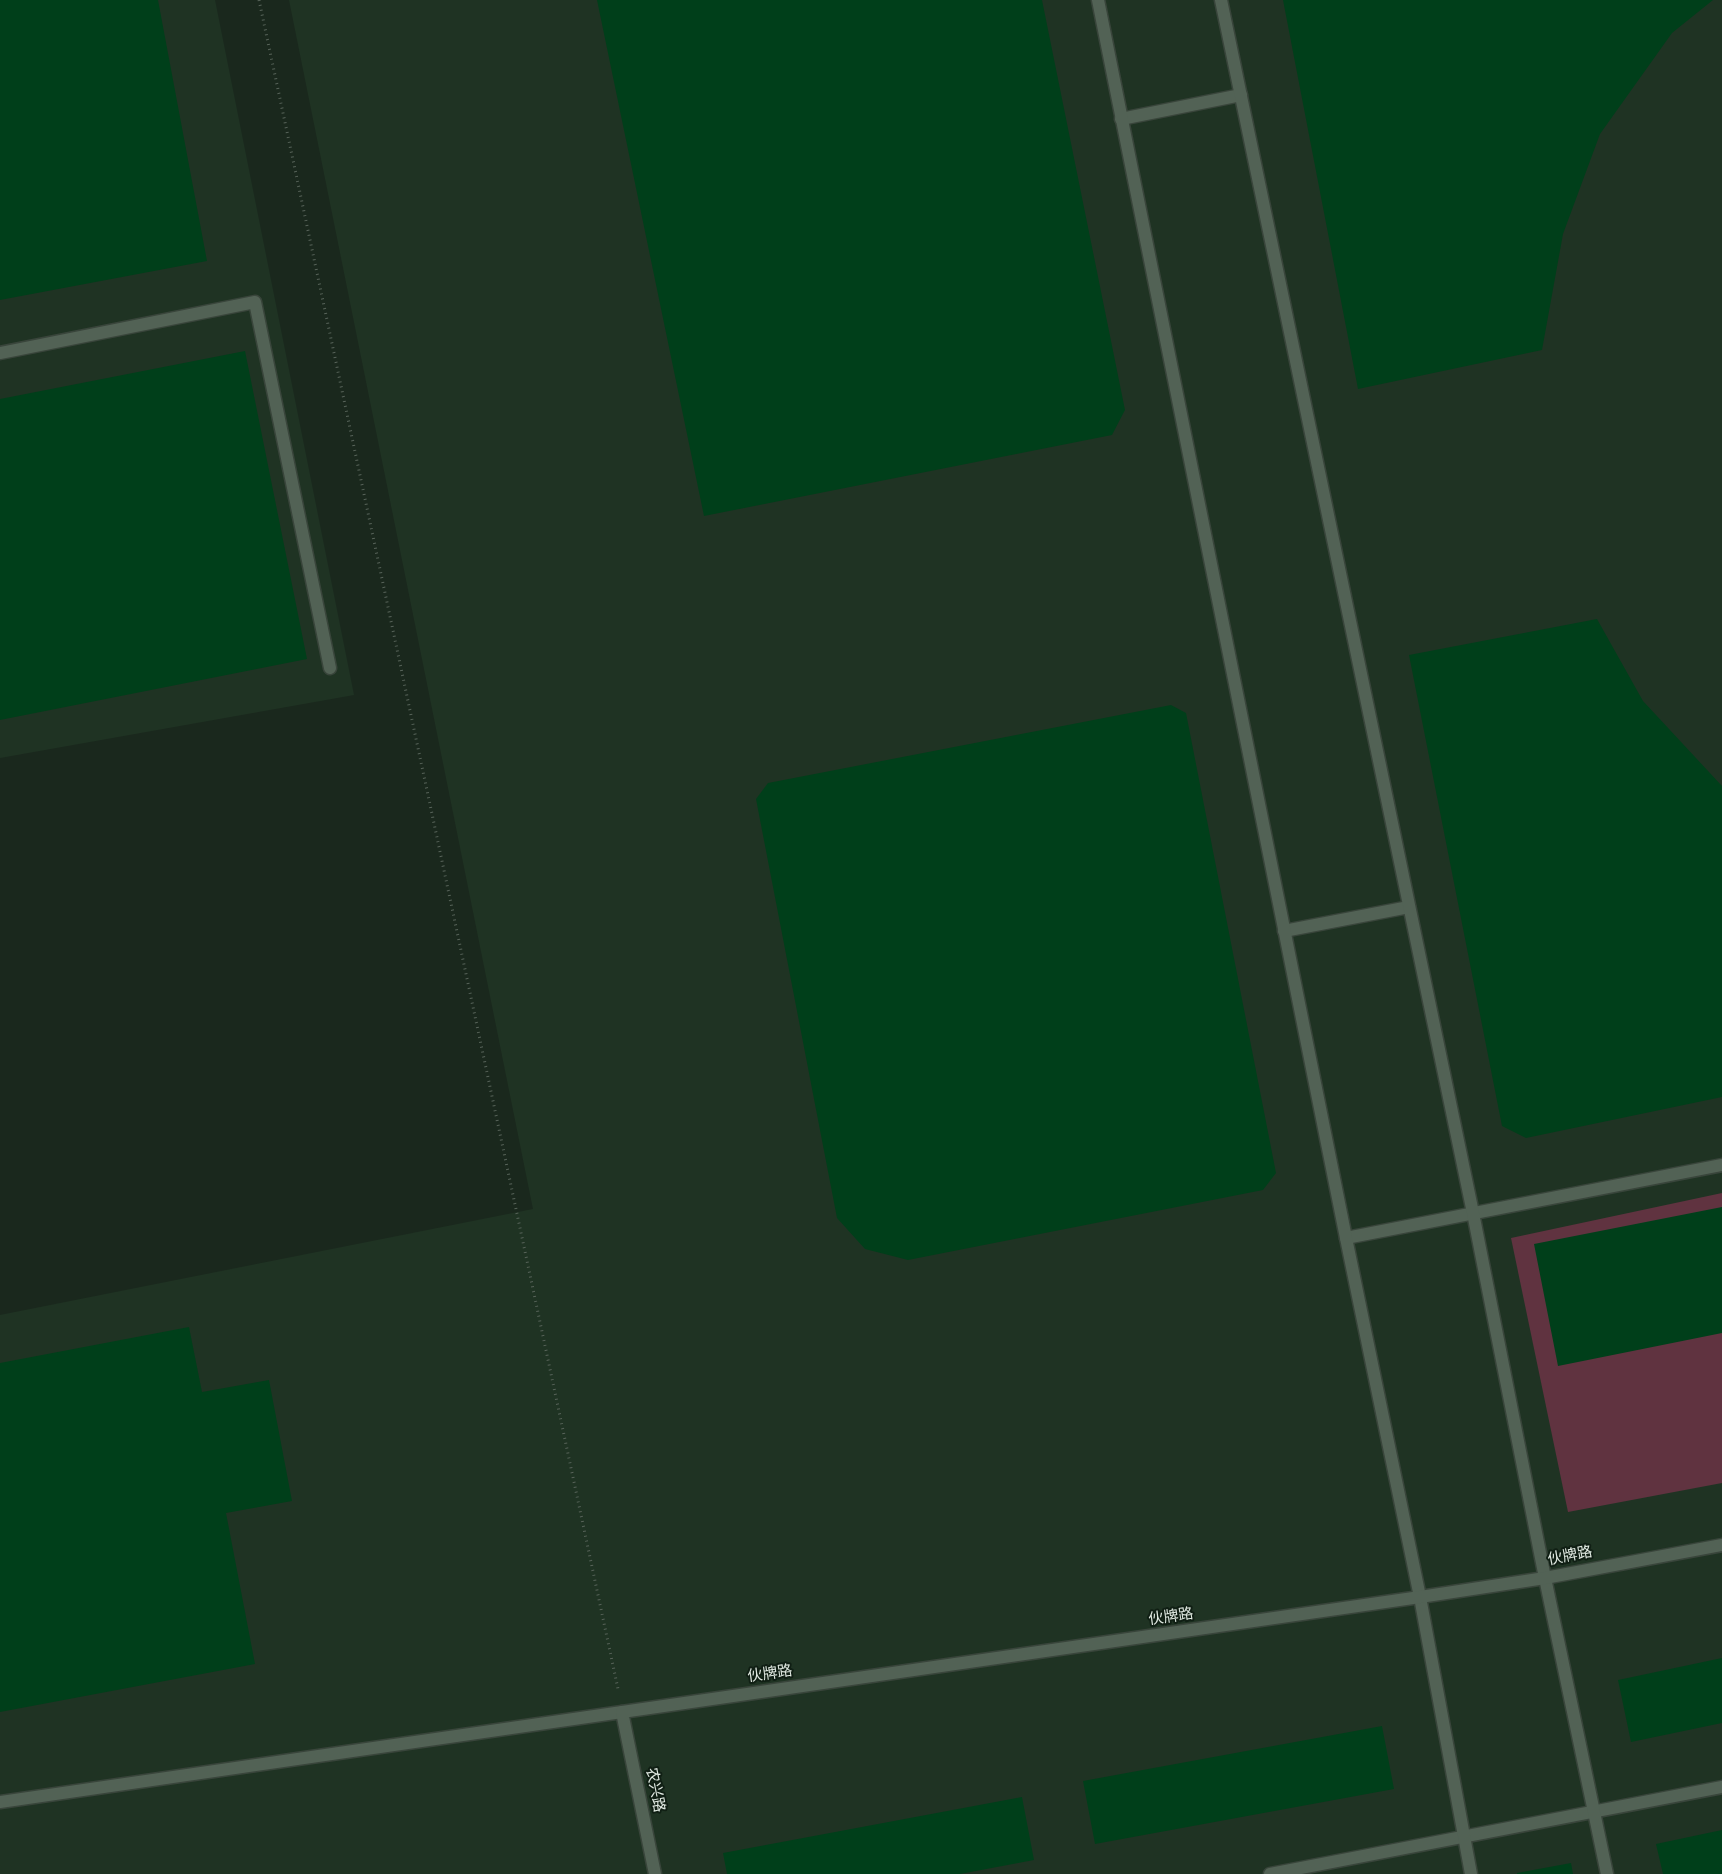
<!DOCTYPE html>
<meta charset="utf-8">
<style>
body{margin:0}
canvas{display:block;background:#1a281d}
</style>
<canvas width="1722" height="1874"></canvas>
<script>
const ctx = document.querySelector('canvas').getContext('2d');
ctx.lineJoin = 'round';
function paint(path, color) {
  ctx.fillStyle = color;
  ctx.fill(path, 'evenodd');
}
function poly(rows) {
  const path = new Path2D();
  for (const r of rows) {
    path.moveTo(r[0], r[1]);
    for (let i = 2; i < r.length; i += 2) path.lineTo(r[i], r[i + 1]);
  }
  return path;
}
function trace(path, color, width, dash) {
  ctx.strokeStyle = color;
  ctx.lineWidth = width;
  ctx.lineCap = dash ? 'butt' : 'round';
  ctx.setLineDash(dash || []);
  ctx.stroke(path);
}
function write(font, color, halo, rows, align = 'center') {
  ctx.font = font + ' Manrope,"Noto Sans SC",sans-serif';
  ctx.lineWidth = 4;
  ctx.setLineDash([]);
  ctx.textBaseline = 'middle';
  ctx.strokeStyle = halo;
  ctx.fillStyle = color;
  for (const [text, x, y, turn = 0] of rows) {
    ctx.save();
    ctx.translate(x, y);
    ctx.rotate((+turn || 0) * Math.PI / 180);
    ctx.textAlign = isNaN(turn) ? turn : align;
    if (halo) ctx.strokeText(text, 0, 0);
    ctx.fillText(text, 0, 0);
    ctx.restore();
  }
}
paint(poly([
 [0,0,215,0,354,695,0,758],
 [289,0,1722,0,1722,1874,0,1874,0,1315,533,1209]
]), '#1f3323');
paint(poly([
 [1722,1193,1722,1483,1568,1512,1511,1238]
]), '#603340');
paint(poly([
 [0,0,158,0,207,261,0,300],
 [597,0,1042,0,1125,410,1112,435,704,516],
 [1283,0,1713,0,1672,33,1600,134,1563,234,1542,350,1358,389],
 [245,351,307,659,0,720,0,399],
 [1597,619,1643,701,1722,786,1722,1097,1526,1138,1502,1126,1409,655],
 [1171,705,1186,713,1276,1173,1263,1190,908,1260,865,1249,837,1218,756,799,768,783],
 [1722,1207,1722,1333,1558,1366,1534,1244],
 [189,1327,202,1392,269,1380,292,1501,226,1513,255,1664,0,1712,0,1363],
 [1722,1658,1722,1723,1631,1742,1618,1680],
 [1382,1726,1394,1789,1095,1844,1083,1781],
 [1022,1797,1034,1860,960,1874,727,1874,723,1853],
 [1722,1830,1722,1874,1663,1874,1656,1844],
 [1571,1863,1573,1874,1517,1874,1517,1873]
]), '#003f1a');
const service = poly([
 [1121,119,1241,95],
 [0,353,255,302,330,668],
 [1284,931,1409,907],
 [1346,1238,1722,1165],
 [1270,1874,1722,1787]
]);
const minor = poly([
 [1098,0,1346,1238,1420,1597,1471,1874],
 [1221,0,1473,1213,1545,1578,1607,1874],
 [0,1802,622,1712]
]);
const tertiary = poly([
 [655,1874,622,1712,1420,1597,1545,1578,1722,1545]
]);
trace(service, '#39453b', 15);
trace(minor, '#39453b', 15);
trace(tertiary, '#39453b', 15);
trace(poly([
 [259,0,618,1689]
]), '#576359', 3, [1, 4]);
trace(service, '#526255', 12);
trace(minor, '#526255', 12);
trace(tertiary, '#526255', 12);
write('15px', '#e0e9e1', '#101f14', [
 ["伙牌路",1570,1556,-11],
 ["伙牌路",1171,1617,-8],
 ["伙牌路",770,1674,-8],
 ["农兴路",655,1790,79]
]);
</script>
